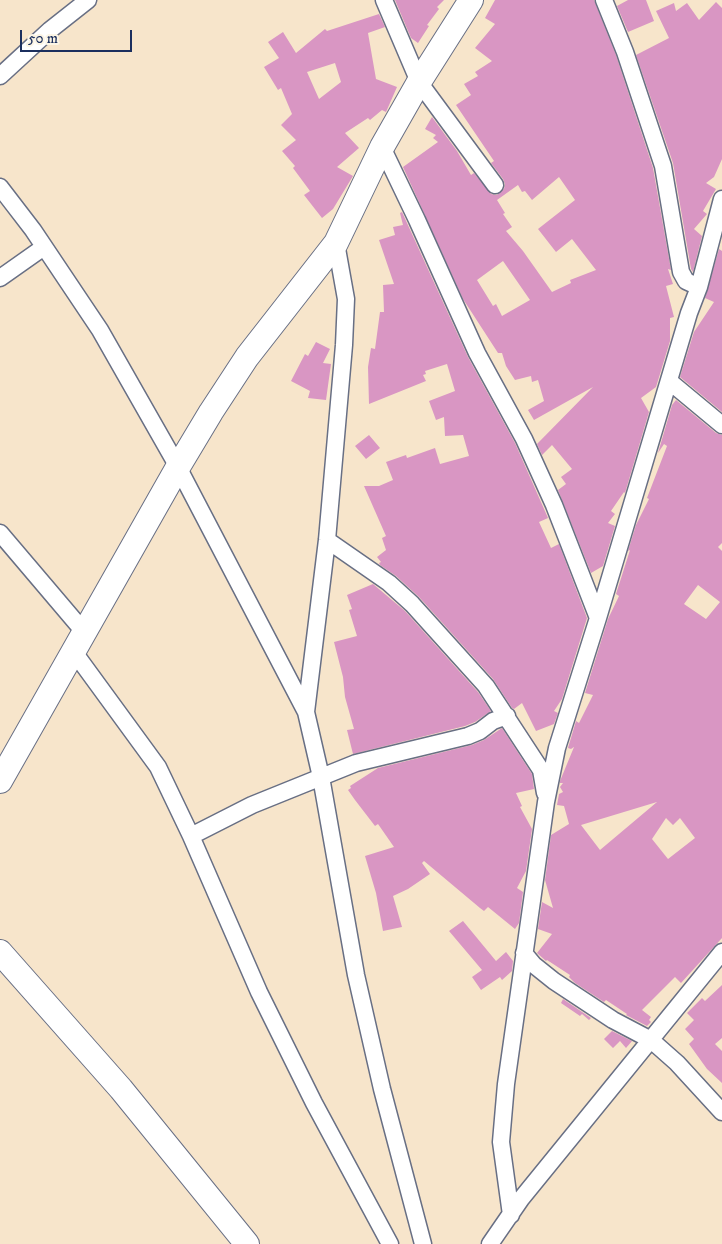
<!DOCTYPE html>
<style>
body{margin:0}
#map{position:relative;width:722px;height:1244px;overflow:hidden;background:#f7e5cb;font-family:"IM FELL DW Pica",serif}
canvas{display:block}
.scale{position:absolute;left:20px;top:30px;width:112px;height:22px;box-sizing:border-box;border:2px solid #1b2f5e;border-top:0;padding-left:6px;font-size:15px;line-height:18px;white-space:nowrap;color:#1b2f5e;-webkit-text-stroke:4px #fcf5e5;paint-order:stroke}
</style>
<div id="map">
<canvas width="722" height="1244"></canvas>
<div class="scale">50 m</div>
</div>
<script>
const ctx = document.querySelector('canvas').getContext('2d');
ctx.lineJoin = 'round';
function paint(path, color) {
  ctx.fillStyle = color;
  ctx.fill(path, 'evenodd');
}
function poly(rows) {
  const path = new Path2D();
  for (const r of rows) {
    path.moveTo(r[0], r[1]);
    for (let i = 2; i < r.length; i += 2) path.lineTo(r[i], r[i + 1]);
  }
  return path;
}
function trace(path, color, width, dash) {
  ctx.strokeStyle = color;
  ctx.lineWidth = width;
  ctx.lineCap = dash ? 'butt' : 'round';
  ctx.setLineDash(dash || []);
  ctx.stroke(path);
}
paint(poly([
 [395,0,444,0,437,7,439,9,427,25,429,26,418,43,411,38],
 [495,0,594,0,616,55,653,168,671,270,668,269,673,284,666,286,674,317,670,318,670,341,656,387,641,398,649,412,625,493,624,492,611,511,615,514,608,523,615,526,603,566,591,573,558,490,566,484,561,477,572,469,552,445,542,455,537,444,593,387,534,420,528,410,544,401,538,380,532,382,531,376,515,380,506,366,502,353,498,353,463,299,403,167,438,142,433,138,436,135,425,129,432,117,457,151,471,175,474,173,491,194,497,195,504,189,505,184,503,179,491,163,494,161,456,105,471,95,464,84,478,76,475,72,492,61,475,48,495,24,485,18],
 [559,177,575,200,538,229,556,252,572,239,596,270,570,280,571,283,552,292,523,251,506,231,512,227,503,214,505,213,497,200,518,185,522,192,525,191,532,200],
 [503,261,530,300,502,316,496,304,493,306,477,280],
 [628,0,646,0,654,21,628,32,617,6],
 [716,2,722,8,722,159,714,177,706,183,716,189,703,211,707,214,694,229,702,236,693,272,691,269,673,163,636,55,669,38,656,11,674,3,676,11,687,3,699,20],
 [379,14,385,27,368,33,376,79,397,87,386,112,382,110,370,120,368,118,345,133,359,148,337,167,353,176,333,209,322,218,304,195,310,191,293,168,295,166,282,151,296,140,281,125,292,114,281,88,278,90,264,67,279,58,268,42,283,32,296,53,325,29,327,31],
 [335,63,341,82,319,99,307,72],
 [402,212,468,357,515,443,548,518,539,522,551,548,559,544,587,618,562,699,554,711,558,713,554,724,536,731,522,703,514,709,512,708,493,679,419,597,396,576,380,565,379,563,381,562,377,557,386,550,382,538,386,536,364,486,379,486,393,480,386,462,406,455,407,458,435,448,440,464,469,456,463,435,445,436,444,417,436,420,429,401,455,391,447,364,425,371,426,374,423,375,426,381,369,404,368,367,371,348,375,349,380,312,384,312,383,285,394,284,379,240,395,235,393,227,403,225,400,213],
 [719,249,722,251,722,412,680,377,694,332,714,302,705,298],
 [316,342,330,349,323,363,331,364,326,400,308,398,310,391,291,381,305,354,308,356],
 [676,400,716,433,722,435,722,543,718,547,722,551,722,938,681,983,675,977,642,1010,651,1017,649,1020,651,1022,647,1026,626,1015,627,1014,606,1000,604,1002,575,983,569,977,570,975,547,960,546,961,537,953,552,934,538,929,542,902,553,908,545,880,551,835,569,824,564,806,557,805,559,794,563,792,560,787,563,783,560,783,560,781,574,747,571,749,568,748,576,721,579,723,593,695,585,693,608,619,619,596,616,594,630,550,628,551,636,525,649,499,647,498,667,446,664,444,658,453,672,405],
 [698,585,720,602,706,619,684,604],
 [657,802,600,850,581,825],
 [666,818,673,825,680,818,695,838,668,859,652,839],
 [369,435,380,448,366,459,355,446],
 [373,584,405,611,478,692,491,711,475,722,465,726,353,754,347,730,354,729,345,697,343,677,334,642,357,636,349,610,352,609,347,595],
 [502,728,532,774,534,789,516,793,522,806,520,807,532,829,526,871,517,888,523,892,519,923,515,929,488,907,484,911,480,908,424,861,422,863,430,874,408,889,393,896,402,927,383,931,376,893,365,856,394,847,378,824,375,826,355,800,348,790,351,788,350,786,378,768,472,745,484,740],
 [463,921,496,961,506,952,513,961,512,971,502,980,500,977,481,990,472,977,482,970,449,931],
 [722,985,722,1038,715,1044,722,1051,722,1083,707,1069,689,1044,694,1039,685,1029,694,1020,687,1013,702,998,705,1001],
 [563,999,591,1018,589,1020,582,1014,580,1016,561,1003],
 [612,1031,632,1041,626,1048,620,1041,613,1048,604,1039]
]), '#d996c3');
const street = poly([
 [384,0,419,82,495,185],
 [604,0,625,52,663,166,681,272,686,281,699,287],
 [0,76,50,30,88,0],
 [382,147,417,220,477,353,524,439,554,505,598,618],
 [0,187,33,230,100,330,178,467,306,712,321,777,356,975,382,1089,423,1244],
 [0,278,44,247],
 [669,381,722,425],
 [0,533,85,633],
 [327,540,389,583,412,604,486,686,541,770,545,793],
 [74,652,158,767,191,836,259,992,314,1103,390,1244],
 [306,712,327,540,344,345,346,299,336,243],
 [191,836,252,805,356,763,468,736,480,731,493,721,507,716],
 [524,953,534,965,554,981,613,1020,651,1040,677,1063,722,1112],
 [511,1215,501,1142,506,1084,546,802,557,748,598,618,689,313,699,287,722,199],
 [490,1244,521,1199,722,952]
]);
const secondary = poly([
 [0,781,178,467,211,412,247,357,336,243,382,147,419,82,471,0],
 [0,952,121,1089,247,1244]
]);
trace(street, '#686f84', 19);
trace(secondary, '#686f84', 26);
trace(street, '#fff', 16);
trace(secondary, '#fff', 24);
</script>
